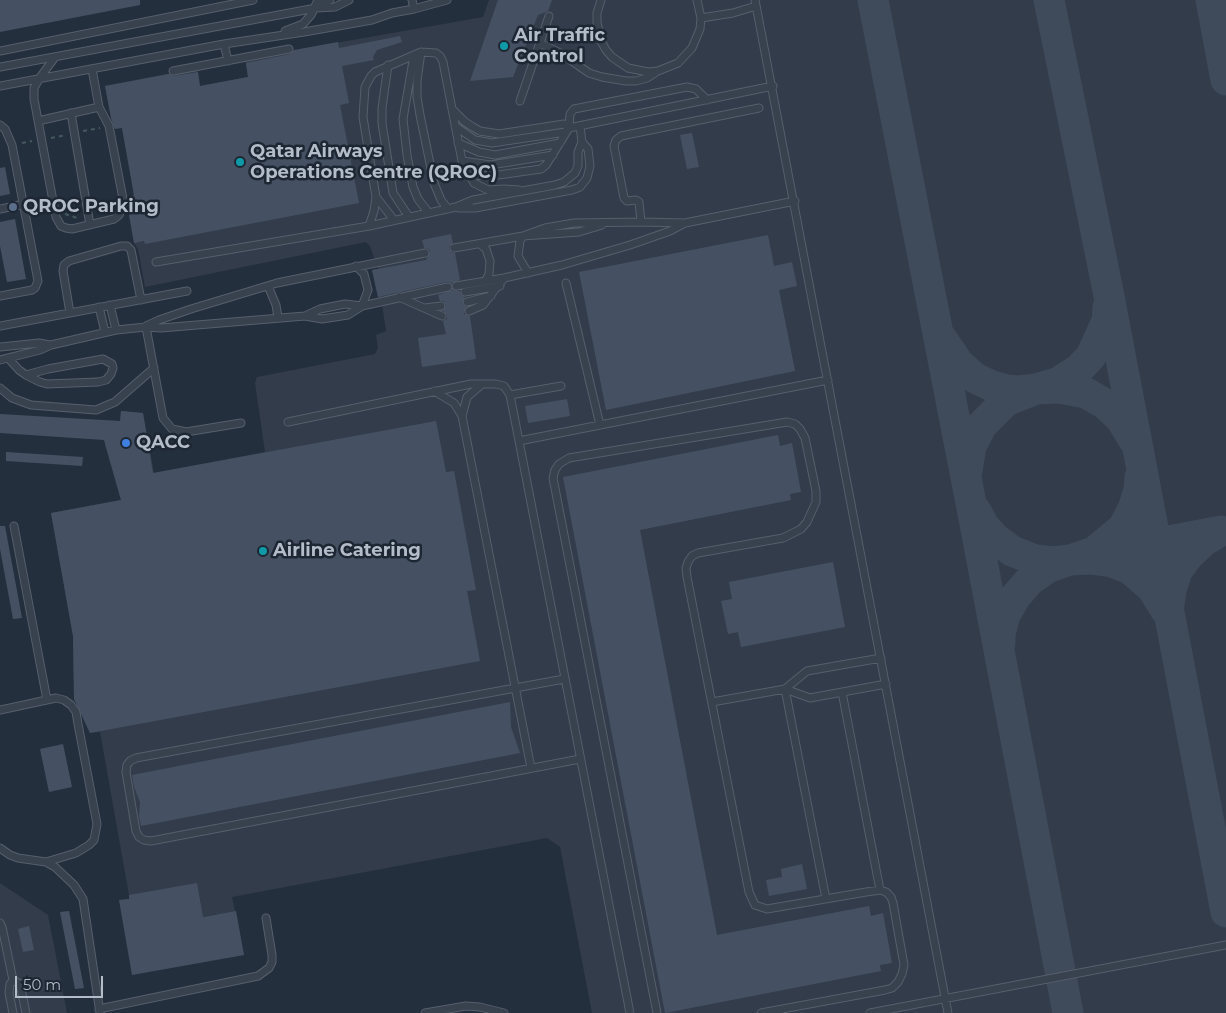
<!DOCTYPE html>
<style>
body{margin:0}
#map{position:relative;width:1226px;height:1013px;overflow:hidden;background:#242f3e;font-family:Montserrat,sans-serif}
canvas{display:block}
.scale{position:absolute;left:15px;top:976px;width:88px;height:22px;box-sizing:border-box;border:2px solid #b4bcc9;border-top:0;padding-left:6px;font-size:15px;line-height:18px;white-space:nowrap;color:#b4bcc9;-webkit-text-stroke:4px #1d2633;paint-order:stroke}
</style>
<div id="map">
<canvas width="1226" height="1013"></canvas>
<div class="scale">50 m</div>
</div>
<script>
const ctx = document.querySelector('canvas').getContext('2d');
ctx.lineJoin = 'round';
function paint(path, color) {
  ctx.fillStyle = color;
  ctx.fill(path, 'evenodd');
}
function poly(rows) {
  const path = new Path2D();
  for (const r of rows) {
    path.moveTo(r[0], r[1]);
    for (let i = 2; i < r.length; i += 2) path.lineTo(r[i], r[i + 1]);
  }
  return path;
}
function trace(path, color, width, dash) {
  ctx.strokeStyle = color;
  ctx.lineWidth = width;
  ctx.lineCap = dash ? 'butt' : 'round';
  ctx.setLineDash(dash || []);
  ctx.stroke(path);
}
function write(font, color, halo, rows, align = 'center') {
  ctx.font = font + ' Montserrat,sans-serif';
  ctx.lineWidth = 5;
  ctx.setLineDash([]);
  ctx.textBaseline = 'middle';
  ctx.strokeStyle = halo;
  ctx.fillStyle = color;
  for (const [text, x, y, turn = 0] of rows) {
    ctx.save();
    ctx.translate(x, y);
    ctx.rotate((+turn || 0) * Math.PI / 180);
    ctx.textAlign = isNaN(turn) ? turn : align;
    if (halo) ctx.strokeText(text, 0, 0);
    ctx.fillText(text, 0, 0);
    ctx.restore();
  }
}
paint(poly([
 [489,0,1226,0,1226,1013,592,1013,560,847,547,838,232,897,244,955,226,958,217,914,203,917,119,900,129,899,129,895,100,732,90,733,74,699,73,636,51,513,121,500,105,445,118,445,121,411,143,413,154,473,265,452,255,383,257,377,375,354,378,348,376,335,386,331,381,298,378,298,372,270,378,269,370,246,366,242,145,287,138,249,134,243,126,197,134,195,122,128,113,129,105,86,197,68,200,86,248,77,245,59,483,17],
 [0,883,48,915,67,1013,0,1013]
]), '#323c4b');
trace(poly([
 [873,0,971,503,1068,1013],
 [1049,0,1109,296,1226,912],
 [1211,0,1226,80],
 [942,339,959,364,975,378,992,386,1007,390,1019,391,1036,389,1057,383,1079,369,1091,356,1107,321,1108,307],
 [967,471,971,446,982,425,1006,401,1036,389,1059,388,1086,393,1105,404,1121,419,1133,439],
 [976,511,984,526,996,539,1012,551,1035,560,1054,562,1070,560,1094,552,1123,528,1133,509,1139,490,1140,477],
 [1070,560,1221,531,1204,541,1189,555,1177,571,1171,590,1169,605],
 [1000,643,1000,634,1005,615,1016,596,1030,580,1049,567,1070,560,1091,559,1112,562,1130,569,1152,588,1165,609]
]), '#3f4a5a', 31);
paint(poly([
 [0,0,140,0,140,5,0,32],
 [498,0,552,0,548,11,538,15,513,77,470,81],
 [400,36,402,42,377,50,373,57,374,60,342,66,349,103,340,105,359,203,145,244,144,241,134,243,128,209,129,204,128,197,134,195,122,128,115,129,111,118,105,86,169,74,174,76,198,72,200,86,248,77,246,63,290,54,294,50,338,42,339,48],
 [692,133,699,167,687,169,680,135],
 [5,167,10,194,0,196,0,168],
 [15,219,26,279,7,282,0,246,0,222],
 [451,234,453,243,449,246,449,249,452,253,455,253,460,280,452,283,447,282,378,297,372,270,426,260,430,252,429,249,424,248,422,240],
 [768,235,774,266,792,262,797,286,779,290,795,371,606,410,579,272],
 [452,290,460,291,461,295,465,297,462,303,466,307,464,314,470,316,476,359,422,367,418,338,446,334,443,321,447,319,447,315,443,311,446,305,443,301,440,301,438,295],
 [567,399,570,416,528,423,525,406],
 [121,411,143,413,153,473,436,421,446,472,454,471,476,590,467,591,480,661,90,733,74,699,73,636,51,513,121,500,104,440,0,433,0,414,120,421],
 [778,435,780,446,792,443,801,492,790,494,791,500,640,530,717,935,869,906,871,916,883,913,892,963,880,965,881,971,665,1013,563,477],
 [6,452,83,457,82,466,6,461],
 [0,526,5,526,22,618,13,619,0,549],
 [833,562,845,627,741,647,738,632,728,634,721,601,732,599,729,582],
 [510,702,511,727,520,753,141,826,139,816,140,802,134,787,132,775],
 [63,744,72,787,49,792,40,749],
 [802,864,807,889,769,896,766,880,782,877,781,869],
 [197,883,203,917,236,911,244,955,132,975,119,900,129,899,129,895],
 [69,911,84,988,75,989,60,912],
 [29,926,34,950,23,952,18,929]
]), '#455162');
const lane = poly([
 [412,0,414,9],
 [601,0,597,13,597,22,601,41,606,50,612,57,628,68,648,72,658,71,678,63,692,48,700,29,701,18,697,0],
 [755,0,948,1013],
 [316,8,324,2,330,0],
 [701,18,733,13,756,6],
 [285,31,303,24,311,15,318,0],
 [540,43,562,54,589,73,602,77,626,81,636,81,647,78,655,73],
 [224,44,228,61],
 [0,51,253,0],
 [421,52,417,81,417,97,420,115,434,183,441,200,448,209],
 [414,55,403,119,407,155,413,187,418,199,428,212],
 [55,57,39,79,34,88,34,99,56,217,61,226,66,228,72,229,114,219,119,215,124,204,109,126,99,107,92,69],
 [388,65,382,108,382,123,393,193,409,217],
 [0,67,316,8,335,7,349,0],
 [173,71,289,49],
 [0,86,224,44,304,32,372,20,392,13,414,9,447,0],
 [520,101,549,16],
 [452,109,465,122,473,127,480,131,499,134,564,124,569,128,773,86],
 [71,113,90,225],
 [38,121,99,107],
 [0,125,5,129,12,145,38,281,35,288,32,290,0,296],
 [455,126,475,140,492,143,566,132],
 [458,143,479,152,495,155,560,143],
 [462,161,491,165,553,155],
 [468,175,491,176,541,169,546,165,569,128,570,114,574,109,687,87,696,89,707,100],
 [459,208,475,208,572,190,580,187,587,178,590,166,588,149,582,142,580,126],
 [0,209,24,204],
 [394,220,376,197,363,117,365,87,371,76,375,72,421,52,436,53,440,56,443,62,462,161,474,183,488,190,504,189,519,190],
 [641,222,639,202,636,200,627,201,624,198,614,146,616,140,621,136,759,108],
 [369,226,374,211,376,197],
 [480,244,486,249,490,261,489,274,486,280],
 [454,248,523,236,579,232,602,225],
 [156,262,369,226,456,207,473,200,555,185,564,182,575,173,578,166,578,152,582,142],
 [528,273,518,256,520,241,523,236,545,228,574,223,641,222,685,223],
 [566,283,600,425],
 [268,286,276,305,278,318],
 [456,286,504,278,562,265,630,245,670,231,685,223,795,201],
 [465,292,500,286],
 [399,297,442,316],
 [467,302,491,296],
 [110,305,116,330],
 [99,307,105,332],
 [425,308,441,306],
 [469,311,483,305,504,278],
 [70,313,63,271,64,265,69,261,121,246,127,246,131,250,141,300],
 [305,316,320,309,345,304,362,306,448,287],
 [0,326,187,291],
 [146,326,159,320,191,309,277,283,425,253],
 [146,327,163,418,172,429,186,432,241,423],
 [0,347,39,343,50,345],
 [8,358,19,370,26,375,40,382,47,384,98,382,106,380,111,374,113,368,112,364,103,359,48,369,26,375],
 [0,360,40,350,51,345,116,330,146,327,161,328,305,316,322,319,348,315,362,306,368,290,364,274,356,266],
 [0,388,12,398,31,405,96,410,115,402,154,368],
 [434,391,454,403,462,416,531,768],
 [510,395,561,386],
 [462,416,467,397,481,385],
 [288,422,471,384,496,384,504,386,510,395,519,441],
 [14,526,47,700],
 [564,679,136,758,130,761,127,765,126,772,136,831,139,837,144,840,151,841,580,759],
 [785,689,826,899],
 [785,689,810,698,886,684],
 [842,692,880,890],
 [712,702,785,689,807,671,881,658],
 [0,710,56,698,64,700,71,705,76,712,78,724,97,824,94,840,89,845,76,853,46,862,18,858,10,855,0,848],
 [46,862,55,867,74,885,83,899,100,1013],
 [0,923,2,927,13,980,10,984,9,993,13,1013],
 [13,980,20,984,26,1013],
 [99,1009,258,976,269,968,272,962,272,955,266,918],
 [425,1013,466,1006,480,1007,504,1013],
 [630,1013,519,441,828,380],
 [657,1013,553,478,555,470,559,464,569,458,787,422,795,424,800,429,805,438,816,491,816,502,807,522,801,529,783,538,698,553,692,556,688,562,686,568,687,577,749,892,755,905,767,909,866,892,880,890,886,892,891,897,893,903,904,965,902,974,898,982,892,988,885,990,761,1013],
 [870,1013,1226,945]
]);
trace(lane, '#565f6c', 9);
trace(poly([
 [83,131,100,128],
 [51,138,66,135],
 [22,143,32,141],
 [65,214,77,218]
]), '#44595c', 2, [4, 4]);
trace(lane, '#38414e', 7);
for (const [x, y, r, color] of [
 [504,46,5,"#0f9aa8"],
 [240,162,5,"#0f9aa8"],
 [13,207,5,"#5c6f8a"],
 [126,443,5,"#3f7fe0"],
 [263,551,5,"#0f9aa8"]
]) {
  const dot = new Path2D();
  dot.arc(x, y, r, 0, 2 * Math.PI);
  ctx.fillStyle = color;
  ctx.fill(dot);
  trace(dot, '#1d2633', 2);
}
write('bold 18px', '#b4bcc9', '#1d2633', [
 ["Air Traffic",514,36],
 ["Control",514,57],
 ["Qatar Airways",250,152],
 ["Operations Centre (QROC)",250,173],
 ["QROC Parking",23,207],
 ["QACC",136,443],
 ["Airline Catering",273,551]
], 'left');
</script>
